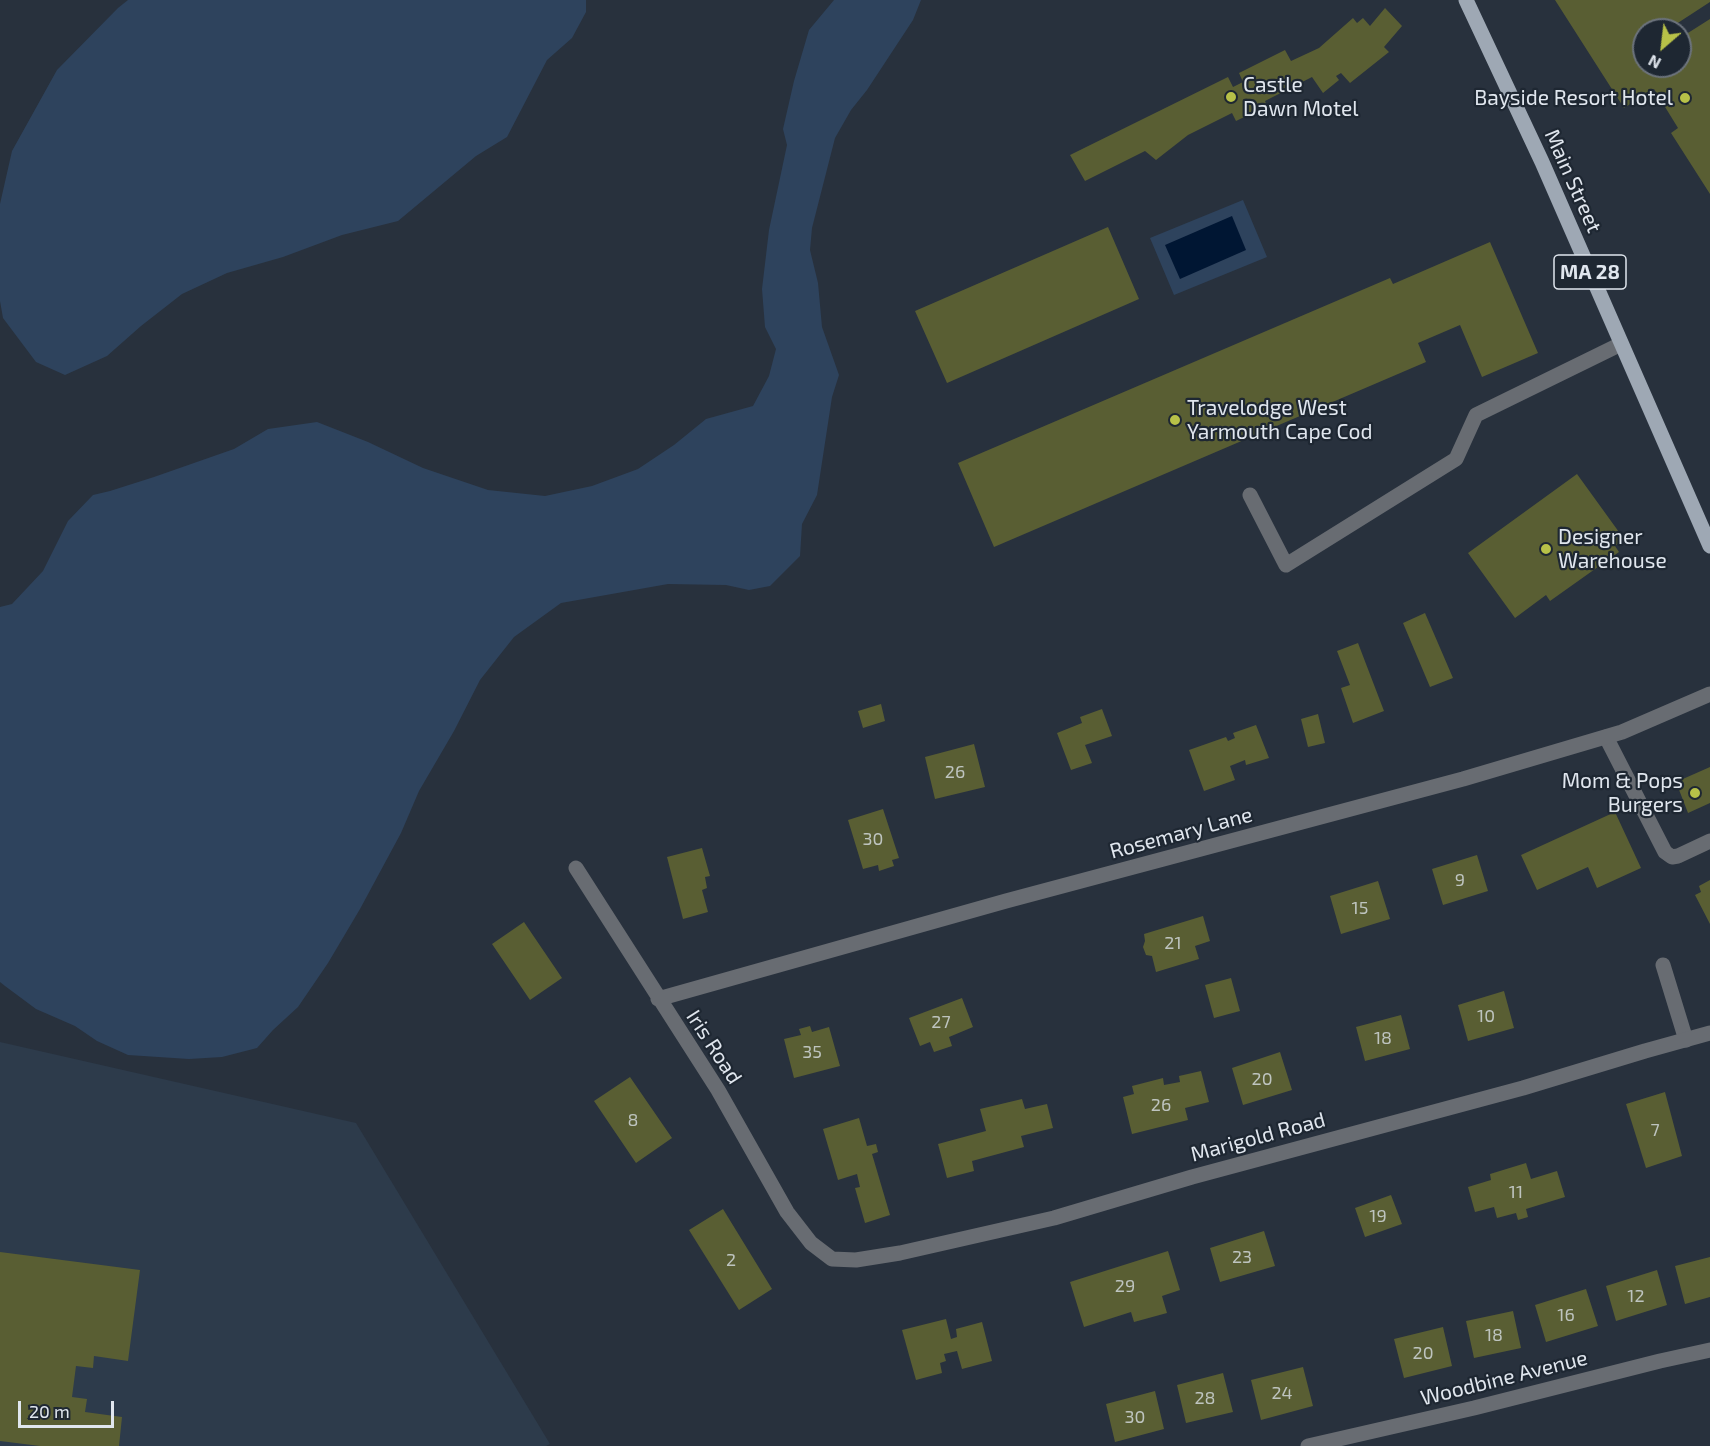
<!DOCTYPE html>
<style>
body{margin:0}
#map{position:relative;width:1710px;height:1446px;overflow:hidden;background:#28313d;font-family:"Exo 2",sans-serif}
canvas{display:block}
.north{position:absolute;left:1632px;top:18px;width:60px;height:60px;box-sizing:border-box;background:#1e2732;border:2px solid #6c737d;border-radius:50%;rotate:208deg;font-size:16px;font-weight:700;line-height:24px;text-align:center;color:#e0e6ee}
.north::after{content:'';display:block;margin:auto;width:21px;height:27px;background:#b7c148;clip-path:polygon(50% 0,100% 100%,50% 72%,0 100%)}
.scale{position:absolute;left:18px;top:1401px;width:96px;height:27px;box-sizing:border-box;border:3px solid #e0e6ee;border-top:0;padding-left:8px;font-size:18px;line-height:21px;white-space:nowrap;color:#e0e6ee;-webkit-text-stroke:4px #1e2732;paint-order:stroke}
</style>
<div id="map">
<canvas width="1710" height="1446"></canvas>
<div class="north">N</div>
<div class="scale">20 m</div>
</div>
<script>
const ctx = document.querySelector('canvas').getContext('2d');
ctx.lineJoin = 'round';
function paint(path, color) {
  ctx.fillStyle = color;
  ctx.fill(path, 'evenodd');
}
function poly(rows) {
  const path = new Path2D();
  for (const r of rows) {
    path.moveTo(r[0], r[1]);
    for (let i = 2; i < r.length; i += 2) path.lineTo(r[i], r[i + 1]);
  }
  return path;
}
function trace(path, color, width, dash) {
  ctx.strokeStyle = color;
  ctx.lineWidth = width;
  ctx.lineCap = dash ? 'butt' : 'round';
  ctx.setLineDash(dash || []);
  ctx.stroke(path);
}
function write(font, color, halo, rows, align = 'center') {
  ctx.font = font + ' "Exo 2",sans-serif';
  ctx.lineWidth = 4.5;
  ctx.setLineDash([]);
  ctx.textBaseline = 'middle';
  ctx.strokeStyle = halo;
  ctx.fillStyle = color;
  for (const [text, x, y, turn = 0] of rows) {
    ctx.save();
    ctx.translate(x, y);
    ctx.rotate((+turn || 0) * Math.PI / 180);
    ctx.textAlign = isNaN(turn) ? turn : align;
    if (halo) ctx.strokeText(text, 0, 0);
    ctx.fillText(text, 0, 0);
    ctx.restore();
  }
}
paint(poly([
 [0,1042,356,1123,550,1444,546,1446,0,1446]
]), '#2d3b4b');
paint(poly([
 [128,0,586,0,586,12,572,38,547,60,507,137,476,156,398,221,342,235,283,257,227,273,182,294,141,326,107,356,65,375,36,362,3,318,0,301,0,204,12,151,57,70,118,8],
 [834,0,921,0,913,20,867,90,851,110,835,138,812,228,810,250,818,283,822,327,839,375,832,397,817,495,802,524,800,556,770,586,749,590,726,585,668,584,561,603,514,637,480,680,454,731,419,791,401,833,360,909,328,963,298,1007,273,1030,257,1048,222,1057,189,1059,128,1055,97,1041,75,1026,36,1009,5,986,0,982,0,607,12,604,43,571,68,521,93,495,110,491,154,477,234,449,268,429,317,422,368,442,423,468,488,490,545,496,592,486,638,469,674,445,706,419,753,406,769,376,776,349,765,327,762,289,769,230,787,145,783,129,794,81,809,30],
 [1243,200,1267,257,1174,295,1150,238]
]), '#2e435d');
paint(poly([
 [1232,216,1246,250,1180,279,1165,245]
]), '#001633');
paint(poly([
 [1555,0,1710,0,1710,2,1667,30,1644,30,1644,66,1680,66,1680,38,1710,19,1710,194,1671,133,1678,128,1654,89,1624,108],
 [1385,8,1402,26,1384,47,1389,52,1350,83,1341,73,1336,76,1339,80,1323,93,1312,77,1265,101,1267,106,1236,121,1232,113,1188,135,1156,160,1145,151,1085,181,1070,155,1228,77,1233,87,1243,82,1239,73,1285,50,1291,61,1319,48,1353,18,1357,23,1363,18,1370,26],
 [1108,227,1139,299,947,383,915,311],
 [1490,242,1538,353,1482,377,1460,325,1418,343,1426,362,994,547,958,463,1390,278,1393,284],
 [1577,474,1624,539,1615,546,1619,552,1550,601,1546,595,1515,618,1468,553],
 [1425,613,1453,678,1430,687,1403,623],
 [1358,643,1384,711,1353,723,1341,688,1350,685,1337,651],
 [881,704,885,721,863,728,858,711],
 [1102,709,1112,736,1085,745,1092,763,1071,770,1057,733,1082,723,1080,717],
 [1318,714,1325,743,1308,747,1301,719],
 [1256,725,1269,758,1246,765,1245,760,1230,766,1235,780,1204,791,1189,750,1226,737,1228,741,1235,738,1233,733],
 [974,744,985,787,935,799,925,757],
 [1710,767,1710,803,1688,813,1676,782],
 [883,809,899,858,892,860,894,866,879,871,878,865,863,869,848,820],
 [1615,812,1641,868,1597,888,1588,867,1537,890,1521,855],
 [702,848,710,876,705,877,707,888,702,890,708,912,683,919,667,857],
 [1477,855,1488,891,1443,905,1432,869],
 [1710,880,1710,924,1695,895,1701,892,1699,886],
 [1378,881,1390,919,1341,934,1330,896],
 [1203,916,1210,941,1195,946,1199,959,1156,972,1152,956,1146,955,1143,947,1145,941,1144,934],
 [524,922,562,978,530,1000,492,944],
 [1231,978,1240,1011,1214,1018,1205,985],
 [1504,991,1514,1028,1468,1041,1458,1005],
 [962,998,973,1027,949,1037,952,1046,934,1052,930,1042,920,1046,909,1018],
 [1401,1015,1410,1049,1365,1061,1356,1027],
 [810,1026,812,1032,829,1027,840,1066,794,1078,784,1039,801,1035,799,1029],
 [1280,1052,1292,1090,1243,1105,1232,1068],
 [1201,1071,1209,1102,1185,1108,1188,1120,1132,1134,1123,1097,1134,1094,1132,1086,1163,1078,1164,1085,1180,1082,1179,1076],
 [630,1077,672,1138,636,1163,594,1101],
 [1665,1092,1682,1156,1646,1168,1626,1104],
 [1022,1099,1025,1109,1047,1104,1053,1128,1021,1136,1024,1147,972,1161,974,1171,947,1178,938,1144,986,1131,980,1109],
 [859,1118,867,1146,876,1144,878,1152,872,1154,890,1215,865,1223,855,1188,860,1187,857,1174,838,1180,823,1129],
 [1526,1163,1531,1179,1557,1171,1565,1197,1526,1209,1528,1217,1518,1220,1516,1213,1497,1218,1494,1207,1475,1212,1468,1187,1491,1180,1490,1174],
 [1391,1195,1402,1224,1365,1237,1355,1208],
 [723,1209,772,1289,739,1310,689,1230],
 [1264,1231,1275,1266,1220,1282,1210,1248],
 [1168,1251,1180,1290,1162,1296,1167,1313,1134,1322,1131,1312,1084,1327,1070,1282],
 [0,1252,140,1270,128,1361,94,1356,93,1368,76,1366,72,1397,87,1399,85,1412,122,1417,119,1446,40,1446,0,1441],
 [1710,1257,1710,1297,1685,1304,1675,1266],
 [1657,1270,1667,1305,1616,1321,1606,1286],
 [1586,1289,1598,1326,1546,1342,1535,1305],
 [1513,1311,1521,1348,1474,1358,1466,1321],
 [946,1319,951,1339,957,1337,956,1329,982,1322,992,1361,962,1369,957,1351,944,1354,946,1361,940,1363,942,1373,916,1380,902,1330],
 [1443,1327,1452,1366,1404,1378,1394,1339],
 [1303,1367,1313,1406,1261,1420,1251,1380],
 [1223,1373,1233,1412,1186,1423,1177,1385],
 [1155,1391,1164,1429,1115,1442,1106,1404]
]), '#595e33');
trace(poly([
 [1250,495,1286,565,1456,459,1476,415,1621,344],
 [1606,737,1665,852,1672,857,1678,856,1710,841],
 [1663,965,1686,1040]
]), '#686c72', 15);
trace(poly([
 [576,868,718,1090,787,1212,811,1243,832,1259,856,1260,900,1253,1054,1218,1192,1177,1523,1088,1645,1051,1710,1033],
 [658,999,1006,901,1463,779,1622,732,1710,694],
 [1308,1446,1474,1408,1660,1361,1710,1350]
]), '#686c72', 15);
trace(poly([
 [1466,0,1542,162,1710,546]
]), '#9ea8b4', 15);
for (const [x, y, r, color] of [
 [1231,97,6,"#b7c148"],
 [1685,98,6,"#b7c148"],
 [1175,420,6,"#b7c148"],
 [1546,549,6,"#b7c148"],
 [1695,793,6,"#b7c148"]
]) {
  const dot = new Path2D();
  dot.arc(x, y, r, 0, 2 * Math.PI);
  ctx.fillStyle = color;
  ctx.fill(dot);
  trace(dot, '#1e2732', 2);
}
write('18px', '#bec4bf', null, [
 ["26",955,772],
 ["30",873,839],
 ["9",1460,880],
 ["15",1360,908],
 ["21",1173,943],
 ["10",1486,1016],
 ["27",941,1022],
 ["18",1383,1038],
 ["35",812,1052],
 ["20",1262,1079],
 ["26",1161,1105],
 ["8",633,1120],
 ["7",1655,1130],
 ["11",1516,1192],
 ["19",1378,1216],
 ["23",1242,1257],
 ["2",731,1260],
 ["29",1125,1286],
 ["12",1636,1296],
 ["16",1566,1315],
 ["18",1494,1335],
 ["20",1423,1353],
 ["24",1282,1393],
 ["28",1205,1398],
 ["30",1135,1417]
]);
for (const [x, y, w] of [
 [1590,272,72]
]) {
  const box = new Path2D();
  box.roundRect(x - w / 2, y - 17, w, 34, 4.5);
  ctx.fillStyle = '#1e2732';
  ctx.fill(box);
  trace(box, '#e0e6ee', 1.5);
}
write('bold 20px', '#e0e6ee', null, [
 ["MA 28",1590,272]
]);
write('21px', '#e0e6ee', '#1e2732', [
 ["Castle",1243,85],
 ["Dawn Motel",1243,109],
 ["Bayside Resort Hotel",1673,98,"right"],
 ["Travelodge West",1187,408],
 ["Yarmouth Cape Cod",1187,432],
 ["Designer",1558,537],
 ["Warehouse",1558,561],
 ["Mom & Pops",1683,781,"right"],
 ["Burgers",1683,805,"right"]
], 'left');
write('21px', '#e0e6ee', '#1e2732', [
 ["Main Street",1573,181,66],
 ["Rosemary Lane",1181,833,-15],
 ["Iris Road",714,1047,57],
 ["Marigold Road",1258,1137,-15],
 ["Woodbine Avenue",1504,1378,-14]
]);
</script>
